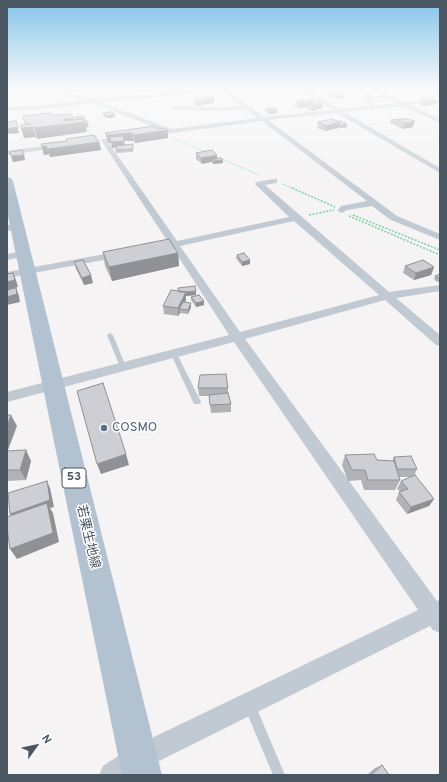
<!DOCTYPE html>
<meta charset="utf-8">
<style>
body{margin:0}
#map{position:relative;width:447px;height:782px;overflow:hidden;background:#f5f3f3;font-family:Overpass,sans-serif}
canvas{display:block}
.frame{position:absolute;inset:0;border:8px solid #4a5661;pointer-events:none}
.north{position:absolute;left:16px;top:726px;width:40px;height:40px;-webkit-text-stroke:3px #fff;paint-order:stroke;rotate:57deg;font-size:11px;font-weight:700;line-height:16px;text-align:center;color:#4a5661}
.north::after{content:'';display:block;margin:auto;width:14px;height:18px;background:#4a5661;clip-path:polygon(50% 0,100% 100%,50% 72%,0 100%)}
</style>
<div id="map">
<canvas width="447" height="782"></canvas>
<div class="frame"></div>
<div class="north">N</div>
</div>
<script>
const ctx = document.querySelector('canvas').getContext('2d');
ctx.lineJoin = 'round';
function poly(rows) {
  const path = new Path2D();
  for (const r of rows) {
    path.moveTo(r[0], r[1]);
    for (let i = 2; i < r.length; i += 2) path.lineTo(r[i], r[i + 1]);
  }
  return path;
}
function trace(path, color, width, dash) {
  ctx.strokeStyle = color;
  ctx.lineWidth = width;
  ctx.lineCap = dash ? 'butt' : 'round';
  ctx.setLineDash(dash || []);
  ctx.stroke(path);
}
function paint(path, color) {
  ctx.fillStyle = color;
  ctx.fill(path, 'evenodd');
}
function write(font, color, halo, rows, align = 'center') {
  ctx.font = font + ' Overpass,"Noto Sans JP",sans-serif';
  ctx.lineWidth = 3;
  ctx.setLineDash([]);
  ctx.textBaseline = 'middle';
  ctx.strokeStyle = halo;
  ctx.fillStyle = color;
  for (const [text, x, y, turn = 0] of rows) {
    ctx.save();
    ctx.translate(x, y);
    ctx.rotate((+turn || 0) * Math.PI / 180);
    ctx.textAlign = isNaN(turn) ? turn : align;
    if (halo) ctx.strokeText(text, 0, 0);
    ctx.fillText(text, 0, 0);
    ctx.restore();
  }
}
trace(poly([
 [175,139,206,152],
 [215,156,259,175],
 [282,184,295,189]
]), '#7ad0a6', 1, [1, 1]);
trace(poly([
 [292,188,335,207],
 [309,215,334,210],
 [353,215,440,250],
 [349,216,440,255]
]), '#7ad0a6', 1.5, [2, 1.5]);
paint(poly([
 [387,95,388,97,365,99,376,106,375,108,361,98,387,95],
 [110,333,113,335,126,367,125,369,123,369,120,367,107,335,110,333],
 [172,352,174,352,177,354,201,402,200,404,194,404,193,402,171,354,172,352],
 [250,700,254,702,285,775,273,775,244,706,246,702,250,700]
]), '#c1cad2');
paint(poly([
 [41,88,47,88,94,99,220,88,242,88,240,90,229,91,264,117,397,103,367,88,372,88,404,102,440,98,440,102,410,105,440,119,440,123,403,106,344,112,440,168,440,173,337,113,268,120,397,216,440,234,440,240,391,220,372,206,347,210,342,213,339,212,338,210,341,206,367,201,262,121,150,136,147,134,148,133,162,130,93,103,36,110,7,111,7,107,36,106,85,100,41,89,41,88],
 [223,91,242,106,225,107,175,106,172,108,175,110,225,111,246,109,258,118,171,129,101,102,223,91],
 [102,139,106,139,177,241,289,217,255,184,256,182,274,179,277,179,277,183,265,185,389,292,440,285,440,291,396,298,440,335,440,346,436,345,385,300,245,339,437,601,440,600,440,633,433,630,430,626,147,767,134,775,99,775,103,766,129,749,418,610,234,342,7,402,7,392,229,335,172,247,165,249,160,246,162,244,168,242,101,140,102,139],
 [294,221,379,295,240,332,180,246,294,221],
 [60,144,63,146,62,147,7,155,7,151,60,144],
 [17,224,22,227,20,229,7,231,7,225,17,224],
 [24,251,29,254,28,256,7,260,7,254,24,251],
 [121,251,126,254,125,256,7,278,7,272,121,251]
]), '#c1cad2');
paint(poly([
 [297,88,304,88,342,111,336,112,297,88]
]), '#c1cad2');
paint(poly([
 [7,177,11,178,13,181,162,775,122,775,7,211,7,177]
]), '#b3c2d1');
paint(poly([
 [326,88,341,90,341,94,344,98,339,99,333,97,333,95,334,94,328,94,325,92],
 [434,88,440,88,440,97,438,97,433,95,435,91,433,90],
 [366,95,373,99,373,101,368,101,365,98],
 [422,98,436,104,423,106,419,104,421,99],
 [193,99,214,103,197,106,193,104],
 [296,101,315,101,315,102,322,108,312,111,307,109,307,107,299,108,295,106],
 [265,109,277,113,269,114,265,111],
 [103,113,115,117,107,118,103,116],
 [332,119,347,127,340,128,339,127,325,131,317,128,318,122],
 [402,119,413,127,403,129,396,126,396,125,394,125,390,123,391,120],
 [158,129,168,130,168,138,135,143,133,141,124,141,125,145,133,144,133,152,116,153,116,147,112,148,111,143,108,143,107,141,105,133],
 [66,139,99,142,101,150,50,157,49,154,44,155,41,144,67,141],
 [196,153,217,159,223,163,213,164,211,162,202,164,196,159],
 [103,252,178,253,179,266,112,281,105,266],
 [237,255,250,264,242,266,236,258],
 [74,262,93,283,84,285,76,269],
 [405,266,434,267,431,275,414,280,403,273],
 [440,274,440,283,434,280,435,276],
 [178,288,196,295,186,296,186,300,185,302,191,307,188,314,180,313,178,316,164,314,163,306,178,291],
 [191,297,204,301,204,305,196,307,191,300],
 [198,388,228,388,228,393,231,404,231,412,211,413,209,396,199,396],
 [7,451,31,461,26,480,7,481],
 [345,455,377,460,392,461,394,457,417,469,414,476,434,499,429,506,407,514,396,500,399,492,401,492,397,489,401,481,412,477,399,477,400,480,395,490,364,490,361,480,348,481,342,465],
 [382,765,389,775,367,775,375,768]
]), '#b0b2b7');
paint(poly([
 [23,88,31,88,32,90,24,91],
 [170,89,170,92,160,93,160,90],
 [439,92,440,92,440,97,438,97],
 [344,96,344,98,339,99,339,97],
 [214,98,214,103,197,106,197,101],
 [437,100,436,104,423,106,424,101],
 [315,101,315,105,323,103,322,108,312,111,313,106,308,104,307,107,299,108,299,103],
 [277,110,277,113,269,114,269,111],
 [115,114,115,117,107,118,107,116],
 [74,118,75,123,85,122,88,124,89,127,86,127,87,132,37,139,34,128,64,119],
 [16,121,19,133,7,134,7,129],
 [415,121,413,127,403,129,405,123],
 [340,122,339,128,325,131,326,126],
 [347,124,347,127,340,128,341,125],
 [33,127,36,137,24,138,21,128],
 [168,130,168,138,135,143,134,135],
 [132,133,133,141,124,141,125,146,112,148,110,137,111,143,108,143,107,135],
 [99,142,101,150,50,157,48,149],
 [46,146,49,154,44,155,42,147],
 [24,155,25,160,13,162,11,156],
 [217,155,217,161,223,160,223,163,213,164,213,161,211,160,211,162,202,164,201,158],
 [178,253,179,266,112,281,109,267],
 [250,260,250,264,242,266,242,262],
 [434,267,431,275,414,280,416,273],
 [13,273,16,280,18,287,7,290,7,282],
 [91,275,93,283,84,285,82,278],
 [16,288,19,296,20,302,7,305,7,297],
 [196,291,196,295,186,296,186,300,181,310,179,309,180,313,178,316,178,308,179,293],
 [204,301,204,305,196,307,196,303],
 [191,303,191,307,188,314,188,310],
 [11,415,17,426,8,450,7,448,7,426],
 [26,450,31,461,26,480,20,470],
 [126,454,129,465,101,474,97,464],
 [47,481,50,488,54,507,50,508,53,513,59,542,17,559,10,549,15,520,10,514],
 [434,499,429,506,407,514,411,507]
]), '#909195');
const building = poly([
 [157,88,168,88,170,89,160,90,157,88],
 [326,88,337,88,341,90,329,90,326,88],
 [440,90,440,92,435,91,440,90],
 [340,93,344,96,339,97,333,95,340,93],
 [366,95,372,95,373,99,368,99,366,95],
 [209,96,214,98,197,101,193,99,209,96],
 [432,97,437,100,424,101,421,99,423,99,422,98,432,97],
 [311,99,315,101,299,103,296,101,311,99],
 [317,102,323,103,313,106,308,104,317,102],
 [274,108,277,110,269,111,265,109,274,108],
 [111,112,115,114,107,116,103,113,111,112],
 [50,113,50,115,70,114,74,118,64,119,64,121,83,119,85,122,34,128,33,127,21,128,21,125,30,124,25,123,23,116,50,113],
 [83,116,85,119,76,119,75,117,83,116],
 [332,119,340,122,326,126,318,122,332,119],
 [402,119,404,119,397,120,397,122,395,122,391,120,402,119],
 [407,119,415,121,405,123,397,120,407,119],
 [84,120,86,120,88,124,85,124,84,120],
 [16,121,18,127,7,129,7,122,16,121],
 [341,121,347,124,341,125,340,125,340,122,338,122,341,121],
 [154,126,158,129,165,128,168,130,134,135,132,133,107,135,105,133,154,126],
 [94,135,99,142,48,149,46,146,42,147,41,144,67,141,66,139,94,135],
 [123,136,124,141,111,142,110,137,123,136],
 [133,144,133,149,116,150,116,146,133,144],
 [22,150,24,155,11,156,10,152,22,150],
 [212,150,217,155,201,158,196,153,212,150],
 [221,158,223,160,213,161,211,160,221,158],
 [169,239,178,253,109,267,103,252,169,239],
 [244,253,250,260,242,262,237,255,244,253],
 [83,260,91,275,82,278,74,262,83,260],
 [423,260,434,267,416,273,405,266,423,260],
 [13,273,15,280,7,282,7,274,13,273],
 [440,274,440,279,435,276,440,274],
 [195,286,196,291,186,292,179,292,178,288,195,286],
 [16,288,17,294,7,297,7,290,16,288],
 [171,290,186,292,178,308,163,306,171,290],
 [199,295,204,301,196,303,191,297,199,295],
 [183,302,191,303,188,310,179,309,183,302],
 [226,374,228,388,198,388,200,375,226,374],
 [103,383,126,454,97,464,77,391,103,383],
 [228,393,231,404,210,405,209,395,228,393],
 [7,415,11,415,7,426,7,415],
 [26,450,20,470,7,470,7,451,26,450],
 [374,454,377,460,394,461,400,480,368,480,365,470,352,470,345,455,374,454],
 [411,456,417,469,397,469,394,457,411,456],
 [415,475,434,499,411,507,399,492,408,489,401,481,415,475],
 [47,481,50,500,10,514,8,493,47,481],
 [47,503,53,533,10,549,7,528,7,517,47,503],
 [382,765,389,775,371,775,382,765]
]);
paint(building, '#cdcfd5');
trace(building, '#909195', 1);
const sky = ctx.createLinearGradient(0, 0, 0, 197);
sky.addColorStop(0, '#85c3ea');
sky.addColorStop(0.45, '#fafafa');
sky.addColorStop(1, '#fafafa00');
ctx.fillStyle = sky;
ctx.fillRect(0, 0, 447, 197);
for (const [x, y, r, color] of [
 [104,428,4,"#5c6f8a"]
]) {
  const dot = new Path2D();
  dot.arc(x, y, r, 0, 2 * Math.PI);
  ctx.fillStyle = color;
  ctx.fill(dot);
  trace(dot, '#fff', 1.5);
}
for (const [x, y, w] of [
 [74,478,24]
]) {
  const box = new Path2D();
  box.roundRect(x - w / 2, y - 10, w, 20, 3);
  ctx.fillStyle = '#fff';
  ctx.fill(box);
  trace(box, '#4a5661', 1);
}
write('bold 12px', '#4a5661', null, [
 ["53",74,478]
]);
write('13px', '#4e5e75', '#fff', [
 ["COSMO",112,428]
], 'left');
write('13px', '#4a5661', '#fff', [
 ["若栗生地線",87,537,77]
]);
</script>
